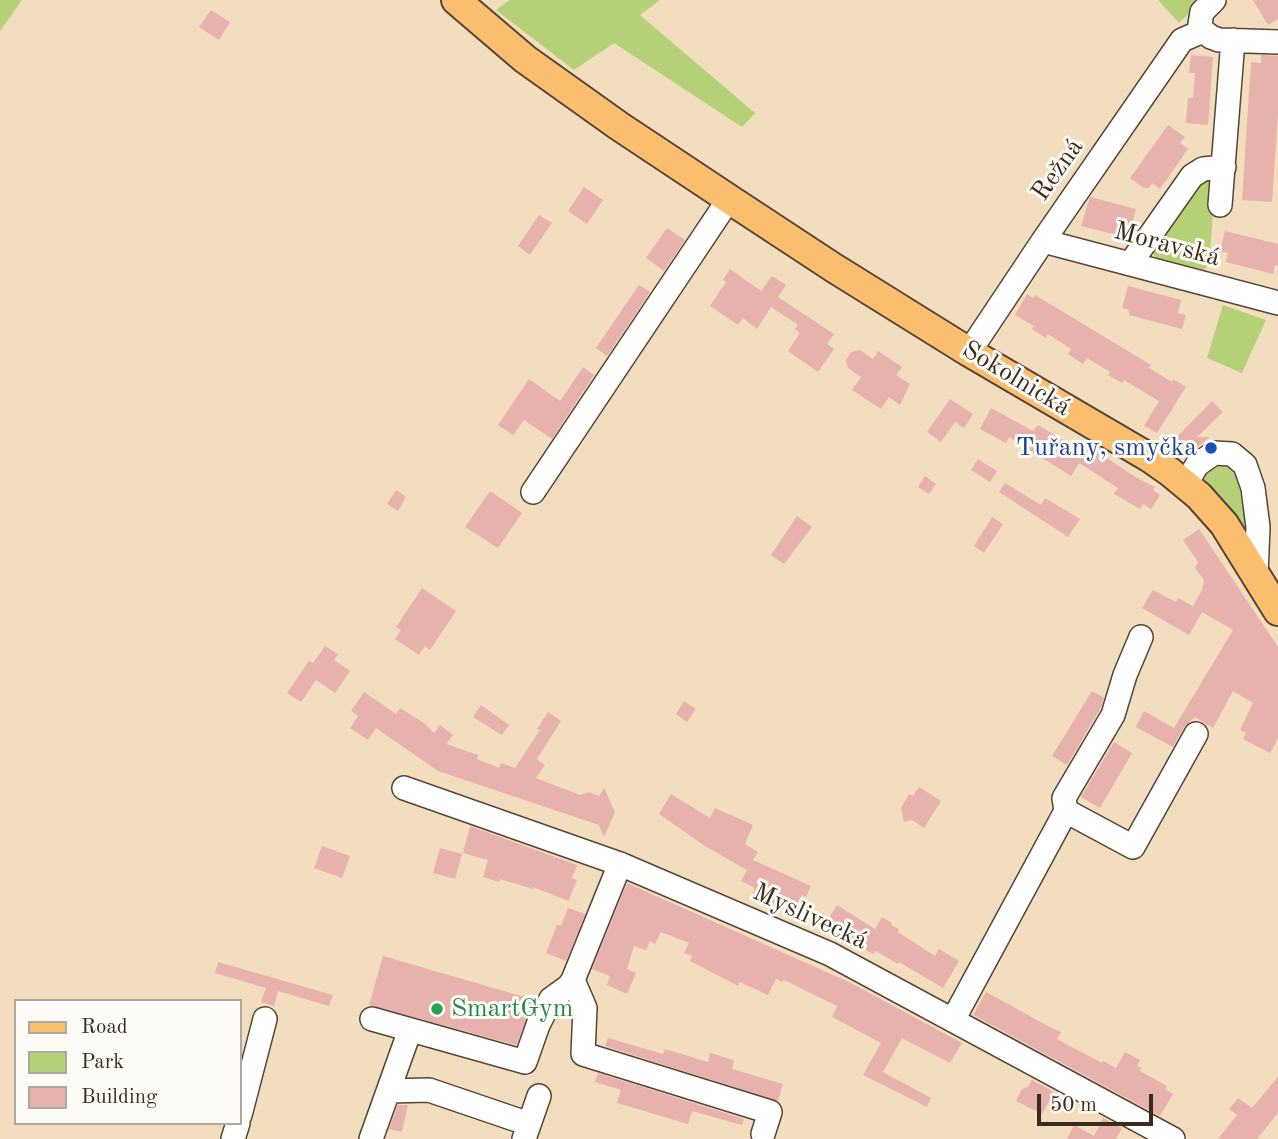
<!DOCTYPE html>
<meta charset="utf-8">
<style>
body{margin:0}
#map{position:relative;width:1278px;height:1139px;overflow:hidden;background:#f2ddbe;font-family:"Old Standard TT",serif}
canvas{display:block}
.legend{position:absolute;left:14px;top:999px;width:228px;height:126px;box-sizing:border-box;background:#fdfcf7;border:2px solid #afa8a0;margin:0;padding:9px 12px;list-style:none;font-size:21px;color:#3b2a1e}
.legend li{display:flex;align-items:center;gap:14px;height:35px}
.legend b{width:35px;border:2px solid #afa8a0}
.scale{position:absolute;left:1037px;top:1094px;width:116px;height:32px;box-sizing:border-box;border:4px solid #3b2a1e;border-top:0;padding-left:9px;font-size:21px;line-height:24px;white-space:nowrap;color:#3b2a1e;-webkit-text-stroke:5px #fdfcf7;paint-order:stroke}
</style>
<div id="map">
<canvas width="1278" height="1139"></canvas>
<ul class="legend">
<li><b style="height:9px;background:#fbbe6e"></b>Road</li>
<li><b style="height:19px;background:#b5d177"></b>Park</li>
<li><b style="height:19px;background:#e7b1ae"></b>Building</li>
</ul>
<div class="scale">50 m</div>
</div>
<script>
const ctx = document.querySelector('canvas').getContext('2d');
ctx.lineJoin = 'round';
function paint(path, color) {
  ctx.fillStyle = color;
  ctx.fill(path, 'evenodd');
}
function poly(rows) {
  const path = new Path2D();
  for (const r of rows) {
    path.moveTo(r[0], r[1]);
    for (let i = 2; i < r.length; i += 2) path.lineTo(r[i], r[i + 1]);
  }
  return path;
}
function trace(path, color, width, dash) {
  ctx.strokeStyle = color;
  ctx.lineWidth = width;
  ctx.lineCap = dash ? 'butt' : 'round';
  ctx.setLineDash(dash || []);
  ctx.stroke(path);
}
function write(font, color, halo, rows, align = 'center') {
  ctx.font = font + ' "Old Standard TT",serif';
  ctx.lineWidth = 6;
  ctx.setLineDash([]);
  ctx.textBaseline = 'middle';
  ctx.strokeStyle = halo;
  ctx.fillStyle = color;
  for (const [text, x, y, turn = 0] of rows) {
    ctx.save();
    ctx.translate(x, y);
    ctx.rotate((+turn || 0) * Math.PI / 180);
    ctx.textAlign = isNaN(turn) ? turn : align;
    if (halo) ctx.strokeText(text, 0, 0);
    ctx.fillText(text, 0, 0);
    ctx.restore();
  }
}
paint(poly([
 [0,0,22,0,0,31],
 [510,0,660,0,640,15,755,113,742,127,614,43,574,70,496,10],
 [1158,0,1203,0,1179,23],
 [1209,177,1215,188,1209,264,1204,270,1159,260,1154,256,1154,250,1150,247,1194,184],
 [1223,305,1266,320,1242,373,1207,358],
 [1218,466,1226,466,1237,476,1250,541,1201,480,1206,472]
]), '#b5d177');
paint(poly([
 [1253,0,1278,0,1278,19,1268,25],
 [211,10,230,22,219,40,199,27],
 [1191,55,1213,57,1208,125,1186,123,1188,98,1193,98,1195,73,1189,73],
 [1261,55,1278,56,1278,114,1272,202,1242,200,1251,62,1261,63],
 [1168,125,1185,137,1180,143,1188,149,1160,189,1152,183,1149,188,1144,188,1130,178],
 [584,187,603,200,587,224,568,211],
 [1090,197,1136,209,1131,229,1123,227,1121,236,1081,226],
 [539,215,552,223,530,255,518,246],
 [667,228,685,240,664,271,646,258],
 [1225,231,1278,244,1278,266,1275,265,1273,274,1226,262,1228,253,1220,251],
 [730,269,761,291,772,276,786,285,778,297,834,334,827,344,834,349,818,372,788,351,800,333,795,329,798,325,771,307,757,329,743,318,738,325,710,306,726,282,723,280],
 [639,285,650,292,607,356,596,348],
 [1128,286,1181,300,1178,313,1186,315,1182,329,1129,315,1129,310,1122,308],
 [1027,294,1033,298,1035,295,1151,365,1149,368,1172,382,1173,379,1186,387,1157,433,1144,426,1159,401,1124,380,1122,383,1108,375,1110,372,1087,358,1083,364,1068,354,1071,349,1048,334,1046,338,1032,329,1034,326,1015,315],
 [860,350,873,359,878,351,902,367,896,375,910,384,900,405,889,397,881,409,852,390,861,377,848,368,846,360,851,352],
 [583,367,594,375,552,439,524,420,513,435,498,425,529,379,560,401],
 [950,399,973,414,964,428,955,422,941,442,927,432],
 [1212,401,1223,412,1197,437,1210,437,1192,451,1187,447,1186,449,1175,439],
 [991,408,1033,431,1038,425,1076,448,1081,441,1137,478,1155,487,1153,490,1160,495,1151,509,1143,504,1140,509,1114,494,1118,488,1079,463,1071,476,1009,437,1006,443,980,429],
 [978,459,997,471,990,482,971,470],
 [925,476,936,484,929,494,918,487],
 [1005,483,1041,505,1045,498,1080,519,1068,537,999,492],
 [396,490,406,497,398,511,387,504],
 [490,491,522,513,498,548,465,527],
 [797,516,812,527,784,564,771,555],
 [992,517,1003,524,984,553,974,546],
 [1199,529,1278,647,1278,738,1270,753,1243,739,1246,733,1240,730,1253,703,1233,691,1213,728,1195,717,1184,727,1173,747,1136,727,1144,711,1174,728,1233,630,1202,612,1189,635,1142,608,1153,590,1176,602,1178,598,1193,606,1202,590,1204,580,1195,568,1198,562,1183,540],
 [422,588,456,611,430,650,425,646,419,655,395,639,401,630,396,627],
 [325,646,338,654,334,660,350,671,335,693,316,680,301,702,287,693,309,661,313,663],
 [1092,691,1104,698,1100,709,1067,765,1052,756],
 [364,692,396,714,400,708,424,723,434,733,440,725,453,735,446,744,478,755,477,759,499,768,501,763,515,768,540,730,537,729,548,712,561,721,537,759,545,765,536,778,580,795,589,792,599,796,604,788,615,812,604,837,599,825,438,771,376,728,368,740,350,728,358,716,351,711],
 [684,701,696,709,687,722,676,714],
 [481,705,509,725,502,735,473,717],
 [1114,742,1132,753,1100,808,1081,797],
 [919,787,941,801,924,828,912,820,904,822,901,808,909,794,913,796],
 [671,794,710,818,715,808,753,825,745,844,758,852,753,860,811,886,806,897,802,895,793,914,752,895,755,888,741,881,747,870,705,846,659,814],
 [470,826,577,865,572,878,577,880,568,901,533,887,533,889,500,879,499,882,483,877,488,860,463,853],
 [322,846,350,856,342,878,314,868],
 [440,848,462,854,455,879,433,873],
 [627,883,849,982,962,1043,950,1063,902,1038,883,1072,931,1098,927,1107,863,1075,881,1043,832,1017,837,1006,784,980,782,982,776,979,768,995,740,982,738,986,690,961,692,956,684,953,689,943,661,932,655,944,650,941,646,950,634,946,627,969,636,973,627,994,607,985,610,976,592,969],
 [837,905,875,929,882,917,892,923,891,925,899,929,898,932,935,956,939,949,959,961,943,988,899,962,898,964,876,951,873,954,824,926],
 [568,908,585,914,566,961,546,953,557,925,561,926],
 [383,956,535,1000,516,1045,369,1005],
 [218,962,333,995,329,1006,278,991,274,1006,261,1002,266,988,215,973],
 [986,992,1046,1025,1061,1032,1057,1039,1102,1063,1103,1061,1116,1068,1125,1052,1140,1060,1137,1066,1141,1068,1140,1071,1167,1086,1165,1089,1173,1094,1160,1116,973,1015],
 [608,1038,663,1054,665,1049,708,1062,710,1053,734,1060,732,1069,783,1084,778,1101,605,1046],
 [598,1073,744,1119,742,1125,692,1111,688,1124,617,1103,621,1090,595,1082],
 [1278,1077,1278,1113,1257,1139,1218,1139,1237,1115,1229,1109,1238,1098,1252,1108],
 [1032,1080,1054,1092,1042,1114,1016,1101,1022,1089,1028,1087],
 [398,1105,408,1105,402,1132,389,1129],
 [1103,1118,1122,1128,1116,1139,1067,1139,1074,1125,1094,1136]
]), '#e7b1ae');
const minor = poly([
 [1203,31,1200,24,1202,12,1214,0],
 [1220,205,1233,40],
 [1043,241,1278,303],
 [1130,264,1192,176,1203,169,1224,167],
 [969,352,1043,241,1182,40,1203,31,1211,37,1219,40,1278,42],
 [1185,485,1197,465,1214,453,1232,454,1245,465,1253,488,1258,527,1256,574],
 [533,492,729,199],
 [404,788,620,864,830,954,1173,1139],
 [1066,811,1133,847,1196,734],
 [573,980,585,1008,583,1054,770,1112,763,1134],
 [372,1019,525,1062,538,1025,551,999,569,986,573,980,620,864],
 [953,1020,1066,811,1064,798,1113,715,1125,675,1141,637],
 [389,1091,429,1090,529,1124],
 [240,1115,265,1019],
 [233,1139,238,1123],
 [371,1139,410,1030],
 [524,1139,539,1096]
]);
const major = poly([
 [456,0,525,59,619,126,729,199,834,268,969,352,1150,458,1170,472,1199,496,1224,524,1278,611]
]);
trace(minor, '#564536', 26);
trace(major, '#564536', 32);
trace(minor, '#fff', 23);
trace(major, '#fbbe6e', 28);
for (const [x, y, r, color] of [
 [1211,448,7,"#1a4fb4"],
 [437,1009,7,"#2e9e5b"]
]) {
  const dot = new Path2D();
  dot.arc(x, y, r, 0, 2 * Math.PI);
  ctx.fillStyle = color;
  ctx.fill(dot);
  trace(dot, '#fdfcf7', 2.5);
}
write('26px', '#3b2a1e', '#fdfcf7', [
 ["Režná",1058,170,-55],
 ["Moravská",1167,245,15],
 ["Sokolnická",1016,379,31],
 ["Myslivecká",810,917,25]
]);
write('26px', '#164399', '#fdfcf7', [
 ["Tuřany, smyčka",1197,448]
], 'right');
write('26px', '#27864d', '#fdfcf7', [
 ["SmartGym",451,1009]
], 'left');
</script>
